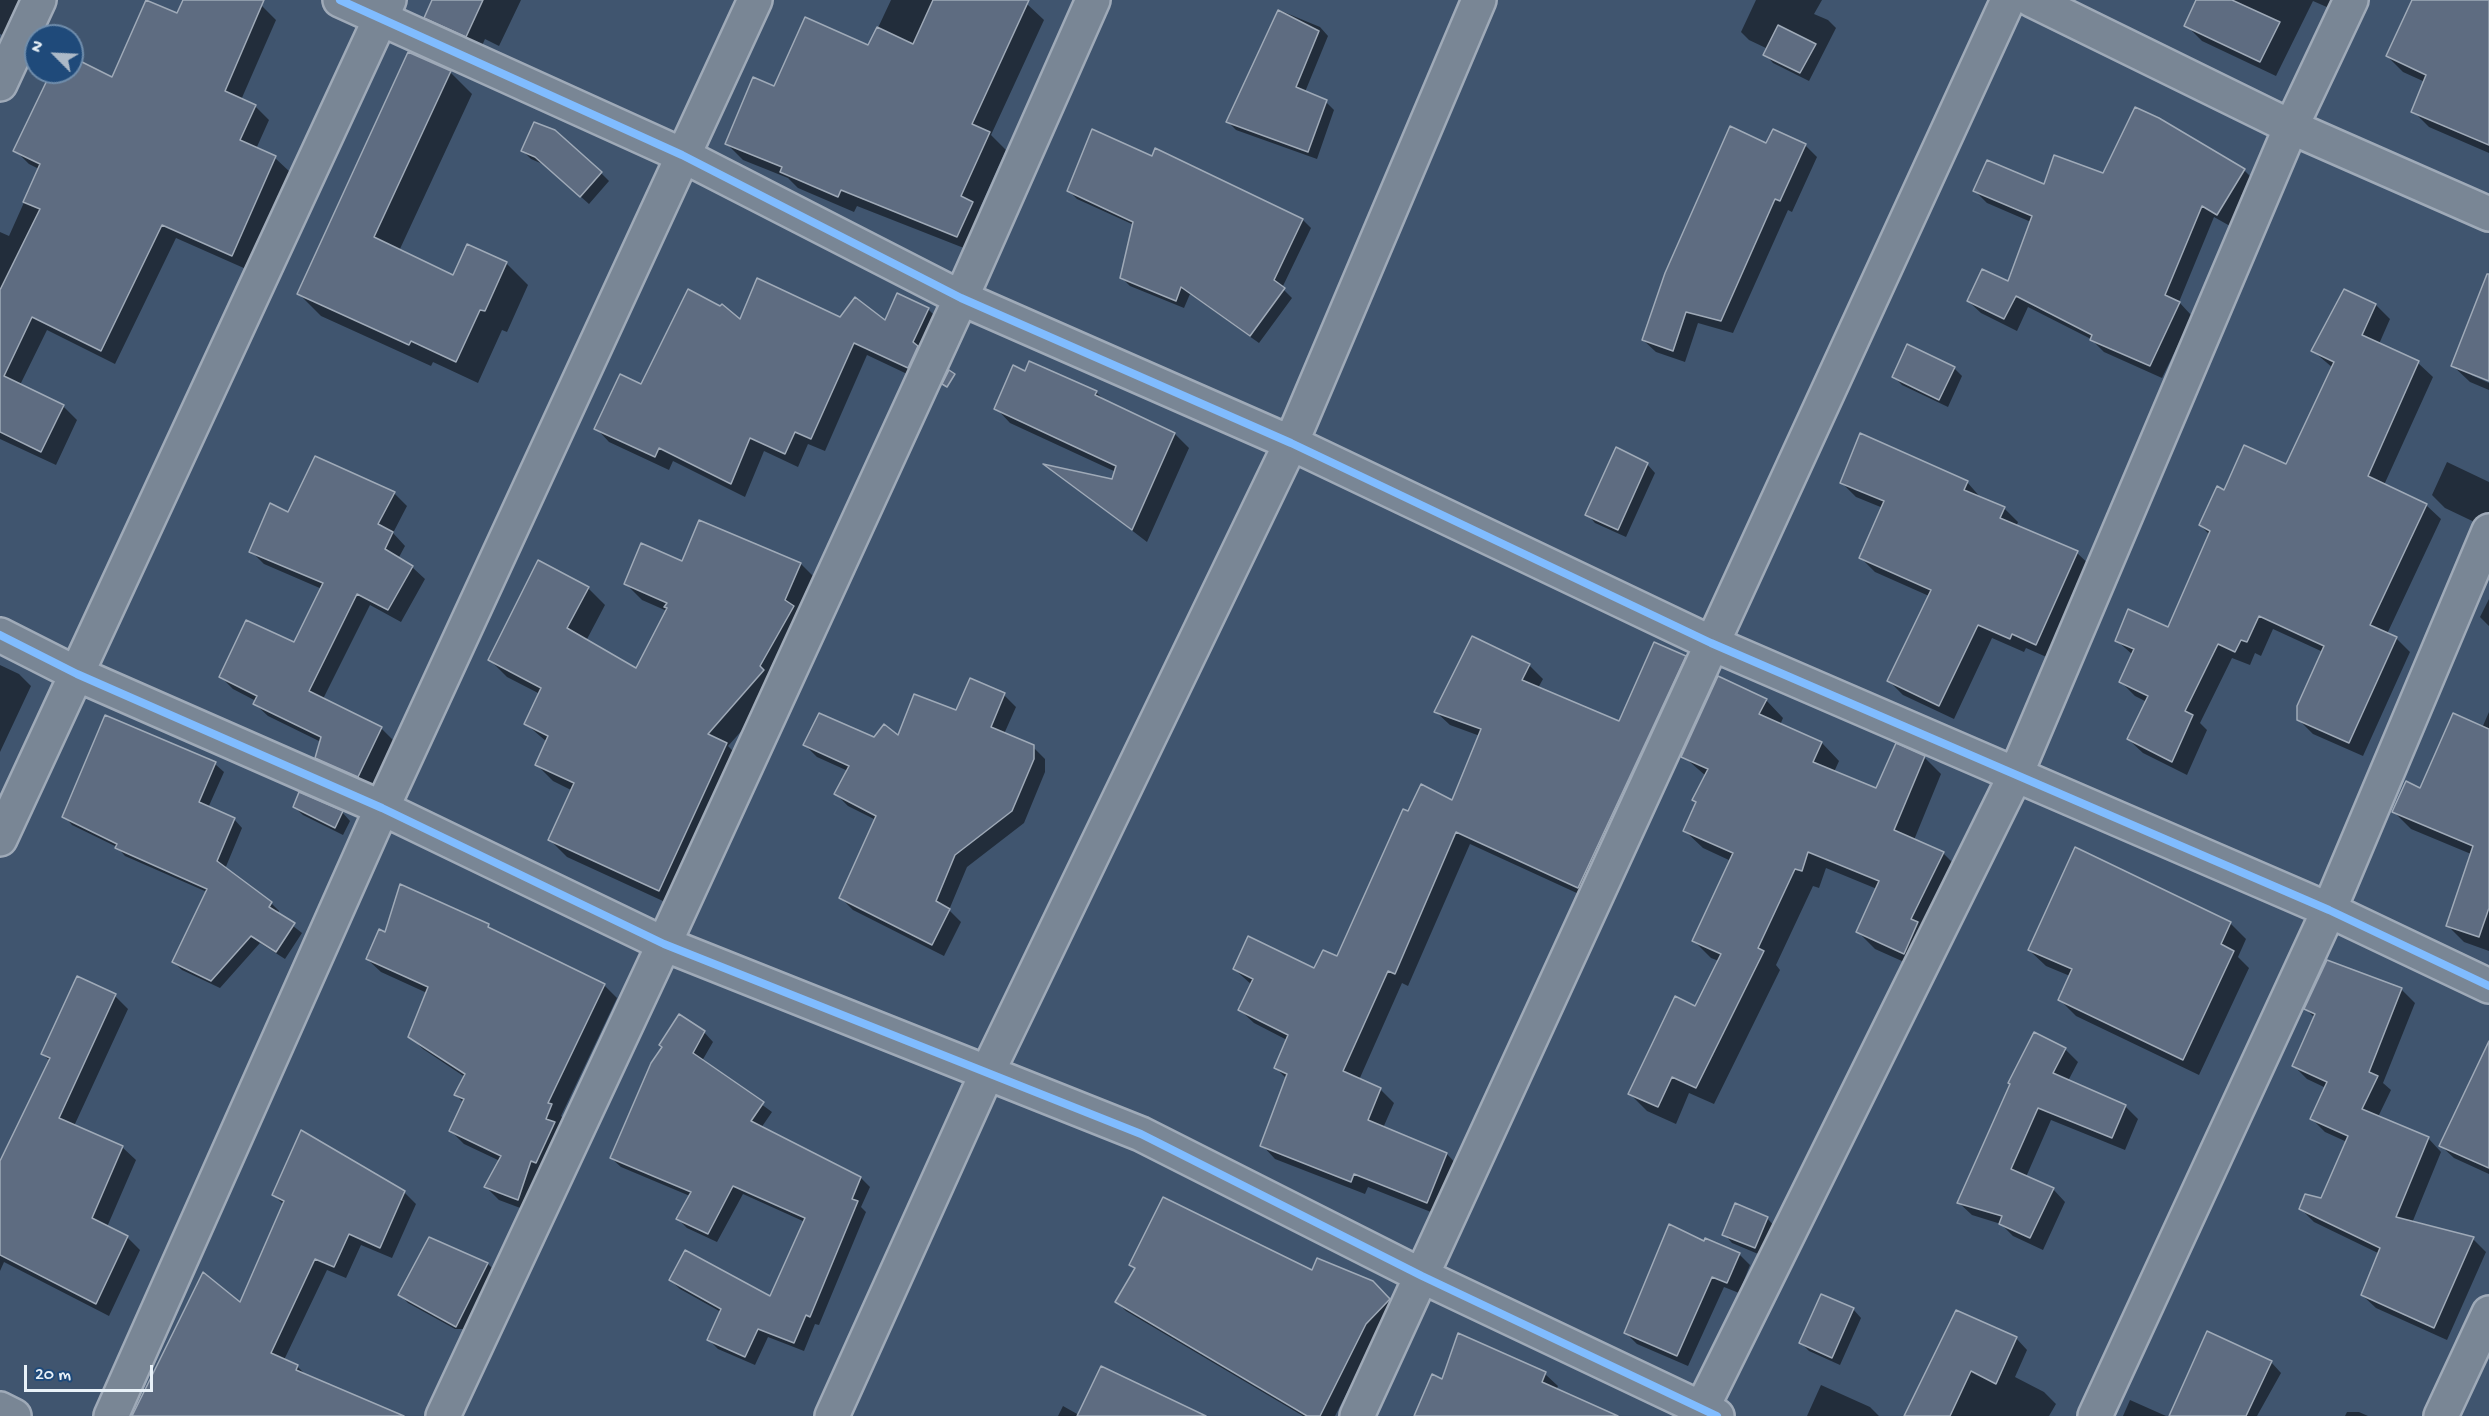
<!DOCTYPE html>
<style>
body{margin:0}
#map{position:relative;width:2489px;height:1416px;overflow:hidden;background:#40556f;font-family:"Gochi Hand",sans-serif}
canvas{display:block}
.north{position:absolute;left:24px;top:24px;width:60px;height:60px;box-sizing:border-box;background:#1f4a7a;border:2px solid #6f8dac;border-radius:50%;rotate:294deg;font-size:16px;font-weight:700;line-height:24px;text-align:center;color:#e8f1f8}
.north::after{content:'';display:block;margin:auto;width:21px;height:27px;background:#adbac8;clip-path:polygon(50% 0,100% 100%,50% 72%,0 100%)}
.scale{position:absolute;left:24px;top:1365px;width:129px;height:27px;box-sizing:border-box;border:3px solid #e8f1f8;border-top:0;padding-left:8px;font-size:18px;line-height:21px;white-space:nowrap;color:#e8f1f8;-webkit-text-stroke:4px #1f4a7a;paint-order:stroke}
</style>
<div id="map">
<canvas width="2489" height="1416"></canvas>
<div class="north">N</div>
<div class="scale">20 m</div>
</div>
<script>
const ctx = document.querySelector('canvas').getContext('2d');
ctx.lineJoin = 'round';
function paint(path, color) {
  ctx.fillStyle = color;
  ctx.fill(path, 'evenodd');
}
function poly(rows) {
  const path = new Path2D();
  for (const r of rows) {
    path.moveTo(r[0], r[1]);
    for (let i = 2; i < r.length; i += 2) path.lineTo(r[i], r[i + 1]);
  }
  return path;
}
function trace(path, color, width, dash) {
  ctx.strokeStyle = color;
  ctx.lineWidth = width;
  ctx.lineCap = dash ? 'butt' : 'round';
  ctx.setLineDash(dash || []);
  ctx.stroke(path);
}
paint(poly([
 [0,0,35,0,15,40,0,34],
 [185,0,249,0,262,6,276,20,241,100,255,106,269,120,256,149,275,158,290,172,246,269,176,238,115,364,47,330,20,385,63,406,77,420,56,465,0,439,0,232,9,236,39,169,29,164,15,150,53,72,72,72,72,58,113,79,178,15],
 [435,0,521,0,499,46,485,39,480,50,440,31,426,17],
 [891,0,1019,0,1027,4,1044,20,991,135,1006,150,979,210,989,219,974,252,857,206,854,212,798,188,788,178,743,160,727,144,774,88,869,47],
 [1756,0,1822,0,1814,14,1828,20,1836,28,1809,81,1773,63,1765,54,1768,49,1749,40,1741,32],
 [2198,0,2332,0,2329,8,2313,1,2276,76,2202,41,2186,25],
 [2413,0,2489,0,2489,153,2429,127,2413,111,2425,82,2403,72,2387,56],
 [1279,10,1320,27,1328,36,1305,92,1326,102,1334,110,1317,159,1236,130,1228,122],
 [450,72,472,94,399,251,454,277,506,263,528,285,507,332,502,330,478,383,433,362,431,366,321,316,299,294],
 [1767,145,1805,145,1817,157,1792,212,1788,210,1733,333,1698,323,1685,362,1656,352,1643,340],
 [523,151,601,173,609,181,589,204,545,165,531,159],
 [2244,170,2256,182,2230,226,2214,217,2179,302,2192,316,2162,378,2104,352,2091,339,2028,307,2017,331,1981,313,1968,301,2009,283,2031,222,1987,203,1975,191,2045,186,2104,175],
 [1068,190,1303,220,1311,228,1282,288,1292,298,1259,343,1190,294,1184,308,1130,286,1121,277,1134,225,1077,199],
 [2376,305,2390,319,2379,344,2418,363,2433,377,2384,485,2426,505,2441,519,2387,634,2396,638,2410,652,2363,756,2313,734,2299,720,2323,652,2273,629,2261,656,2255,653,2250,665,2232,658,2200,723,2207,730,2187,775,2143,753,2128,739,2147,702,2135,696,2121,682,2133,655,2116,640,2168,629,2210,535,2200,525,2224,492,2287,466,2333,368,2313,351],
 [928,309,942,323,922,381,867,355,825,451,808,444,798,467,764,451,745,497,673,461,669,470,609,442,596,428,641,386,741,322,841,319,886,323],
 [2489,342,2489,379,2471,372,2471,375,2489,383,2489,390,2470,382,2452,365],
 [1954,368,1962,376,1948,407,1902,385,1894,377],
 [1026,373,1096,392,1106,402,1175,434,1189,448,1147,542,1048,466,1113,480,1116,472,1010,423,996,408],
 [2447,462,2489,482,2489,529,2445,508,2432,495],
 [1647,464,1655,473,1626,537,1595,523,1587,514],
 [1841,482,1967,482,1981,498,2004,508,2018,522,2016,527,2077,553,2092,567,2051,659,2026,648,2024,652,1992,638,1954,719,1903,695,1889,681,1929,596,1875,572,1861,558,1883,508,1856,497],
 [394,493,407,506,393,533,405,546,398,559,412,567,425,579,401,622,370,605,323,699,381,728,394,741,371,789,329,770,316,757,321,742,268,716,255,704,256,701,233,689,221,677,294,644,322,589,264,564,251,551,289,514],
 [700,522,801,564,818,581,780,688,728,746,743,761,676,907,567,857,550,840,573,791,553,781,536,764,547,742,526,724,540,694,507,677,490,660,588,588,605,605,586,641,636,670,667,611,642,600,625,583,683,562],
 [2489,599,2489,626,2480,617],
 [1685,657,1699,671,1592,900,1470,844,1408,986,1402,983,1359,1080,1380,1089,1394,1103,1383,1128,1447,1154,1460,1168,1441,1216,1368,1187,1365,1194,1275,1159,1262,1145,1287,1079,1276,1068,1287,1040,1254,1023,1240,1010,1252,985,1234,969,1315,970,1338,958,1409,813,1453,802,1480,736,1450,725,1436,712,1529,665,1543,679,1538,688,1620,723],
 [0,665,19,674,31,686,0,752],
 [1004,695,1016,707,1004,734,1033,747,1045,759,1045,772,1024,823,967,867,949,910,961,922,944,956,853,910,841,898,876,820,848,806,836,794,848,771,817,757,805,745,899,737],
 [1766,700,1783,718,1780,725,1822,743,1839,761,1834,772,1877,790,1924,757,1941,774,1914,840,1943,853,1961,871,1922,970,1875,949,1858,932,1877,889,1826,868,1819,888,1813,886,1776,965,1780,970,1714,1104,1689,1093,1676,1124,1647,1111,1630,1094,1696,1008,1719,961,1711,958,1694,941,1731,861,1703,848,1685,831,1706,776,1683,756],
 [2489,712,2489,951,2464,942,2448,926,2471,854,2411,829,2394,812,2421,790,2482,728],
 [106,717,215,764,224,772,208,808,234,819,242,828,225,869,271,903,279,911,278,914,302,933,285,959,260,943,220,988,182,970,173,962,207,892,125,856,117,847,72,825,64,816],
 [294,807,342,812,350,821,343,835,303,815],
 [2230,923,2246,939,2238,957,2249,968,2199,1075,2076,1016,2060,1000,2070,976,2046,966,2029,950],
 [488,926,494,932,604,985,617,998,561,1116,564,1119,531,1212,499,1200,486,1187,500,1161,464,1144,451,1131,464,1103,456,1095,465,1077,423,1049,409,1036,427,993,381,972,367,959,386,934],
 [2327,962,2402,990,2415,1003,2383,1083,2391,1090,2378,1117,2428,1138,2441,1152,2412,1223,2473,1239,2486,1252,2447,1340,2376,1308,2362,1295,2380,1254,2314,1222,2301,1209,2321,1200,2347,1142,2325,1132,2312,1119,2326,1088,2307,1079,2294,1066,2315,1018,2306,1009],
 [115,996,128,1009,74,1126,122,1147,136,1160,107,1227,127,1237,140,1250,109,1316,4,1262,0,1271,0,1165,50,1061,42,1054],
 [704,1032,713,1042,702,1061,772,1112,761,1128,861,1178,870,1187,861,1207,866,1212,819,1325,815,1324,804,1351,768,1337,755,1365,718,1349,709,1340,721,1312,680,1289,670,1280,771,1299,805,1222,743,1194,717,1242,687,1228,678,1219,690,1196,621,1167,611,1158],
 [2065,1049,2078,1062,2068,1081,2125,1106,2138,1119,2125,1150,2051,1120,2026,1177,2053,1189,2065,1202,2043,1250,2013,1236,2001,1224,1972,1215,1959,1203],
 [2489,1097,2489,1174,2454,1158,2441,1146],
 [404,1192,416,1204,392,1258,361,1245,346,1278,327,1270,284,1360,297,1366,307,1376,392,1416,133,1416,240,1304,284,1205,274,1195],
 [1767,1218,1775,1227,1763,1256,1732,1243,1724,1234],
 [430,1238,488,1264,496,1272,467,1329,455,1329,408,1303,400,1295],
 [1704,1243,1739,1254,1750,1265,1739,1293,1724,1287,1688,1366,1637,1344,1626,1333],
 [1131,1265,1313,1272,1372,1283,1399,1309,1381,1326,1335,1416,1303,1416,1126,1311,1117,1302,1136,1270],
 [1853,1309,1861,1318,1840,1365,1809,1351,1801,1343],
 [1459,1335,1545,1374,1558,1386,1556,1390,1602,1416,1415,1416,1443,1381],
 [2016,1338,2027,1350,2015,1377,2044,1392,2056,1404,2049,1416,1912,1416,1908,1412],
 [2271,1362,2281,1373,2257,1416,2171,1416],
 [1821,1385,1870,1407,1879,1416,1807,1416],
 [2130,1400,2166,1416,2123,1416],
 [1063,1406,1079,1415,1202,1416,1058,1416],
 [2347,1412,2359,1412,2368,1416,2345,1416]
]), '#0007');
const building = poly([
 [146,0,177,13,183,0,264,0,225,91,256,105,240,140,276,156,232,256,162,225,101,351,32,317,4,376,64,405,41,452,0,432,0,290,40,209,23,202,40,164,13,151,51,72,72,72,72,57,112,77,146,0],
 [432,0,483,0,466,37,424,18,432,0],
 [933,0,1029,0,972,124,990,132,961,196,973,202,957,237,841,190,838,197,780,172,782,167,725,144,753,77,774,86,805,17,868,45,877,27,913,44,933,0],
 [2196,0,2232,0,2280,22,2260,62,2184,26,2196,0],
 [2412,0,2489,0,2489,145,2411,112,2426,75,2386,56,2412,0],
 [1278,10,1319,31,1296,87,1327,100,1308,152,1226,122,1278,10],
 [1778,25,1816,44,1800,73,1763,55,1778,25],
 [408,52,451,71,374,237,453,275,467,244,507,262,485,311,480,310,456,362,411,341,409,345,297,294,408,52],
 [2135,107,2159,118,2245,169,2217,215,2202,206,2165,295,2180,302,2150,366,2090,340,2092,335,2016,296,2004,319,1967,301,1982,269,2008,281,2032,216,1973,191,1987,160,2044,184,2054,155,2103,173,2135,107],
 [534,122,555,130,602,172,580,197,535,157,521,151,534,122],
 [1730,126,1766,143,1773,129,1806,144,1780,201,1775,199,1721,321,1686,312,1673,351,1642,340,1665,273,1730,126],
 [1092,129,1152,156,1155,148,1303,219,1274,280,1285,288,1250,336,1181,287,1176,301,1120,278,1133,222,1067,191,1092,129],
 [2487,274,2489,274,2489,381,2451,366,2487,274],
 [757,278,840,317,855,297,885,320,897,293,929,308,913,342,918,346,908,368,854,343,811,439,795,432,785,454,750,438,731,484,659,448,655,457,594,429,620,374,641,384,688,289,720,306,722,304,740,319,757,278],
 [2344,289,2376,304,2362,335,2419,361,2368,476,2427,504,2370,625,2397,637,2349,743,2297,720,2297,706,2324,646,2259,616,2247,642,2241,640,2235,652,2218,644,2185,711,2193,715,2172,762,2127,739,2148,696,2119,682,2134,649,2115,641,2128,609,2168,627,2210,531,2199,525,2217,486,2224,490,2244,445,2286,464,2334,362,2311,351,2344,289],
 [1907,344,1955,367,1939,400,1892,377,1907,344],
 [1029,361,1097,391,1095,395,1175,433,1132,530,1043,464,1112,479,1116,466,994,409,1013,365,1025,371,1029,361],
 [949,370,955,374,947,387,942,384,949,370],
 [1860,433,1968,481,1964,490,2005,507,2000,518,2078,551,2036,645,2012,634,2010,639,1978,625,1939,706,1887,681,1931,590,1859,558,1884,501,1840,483,1860,433],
 [1616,447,1648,463,1618,530,1585,515,1616,447],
 [315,456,395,492,378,524,393,532,385,549,413,566,388,610,357,594,309,691,382,727,358,777,315,758,321,737,253,704,257,696,219,677,246,620,294,642,323,583,249,552,270,503,288,512,315,456],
 [699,520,801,563,785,600,794,606,760,666,764,670,708,734,727,743,659,891,548,840,574,783,535,765,548,736,524,724,541,688,488,660,538,560,589,587,567,628,636,668,667,608,664,607,667,603,624,584,641,543,682,561,699,520],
 [1472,636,1530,664,1522,680,1619,721,1654,642,1686,656,1578,888,1456,832,1395,974,1388,971,1343,1071,1381,1088,1368,1120,1447,1153,1427,1203,1354,1174,1351,1182,1260,1146,1287,1074,1274,1068,1288,1035,1238,1010,1253,979,1233,969,1248,936,1314,968,1323,950,1337,956,1403,809,1408,811,1421,784,1452,800,1481,729,1434,712,1472,636],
 [1718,676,1767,699,1759,714,1822,742,1813,762,1876,788,1896,743,1925,756,1894,830,1944,852,1911,919,1918,922,1904,954,1856,932,1879,881,1808,852,1802,871,1795,869,1758,948,1764,951,1696,1088,1672,1077,1658,1107,1628,1094,1675,996,1695,1006,1721,954,1692,941,1733,853,1683,831,1696,802,1692,800,1708,769,1681,757,1718,676],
 [970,678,1005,693,991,727,1034,745,1034,759,1012,811,955,855,936,901,950,909,932,945,839,898,876,816,834,794,849,766,803,745,819,713,874,737,884,724,898,735,914,694,956,710,970,678],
 [2453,713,2489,729,2489,908,2479,937,2446,926,2473,846,2392,812,2406,781,2420,788,2453,713],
 [105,715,216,762,199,802,235,818,217,861,272,902,269,907,295,923,276,952,251,936,211,981,172,962,207,889,115,848,117,844,62,817,105,715],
 [299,792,343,811,335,828,293,807,299,792],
 [2075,847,2231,922,2221,944,2234,951,2183,1060,2058,1000,2072,969,2028,950,2075,847],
 [400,884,489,924,488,927,605,984,548,1103,552,1104,546,1119,555,1122,536,1163,531,1161,518,1200,484,1187,501,1156,449,1131,464,1099,454,1095,465,1074,408,1037,428,987,366,959,379,929,385,932,400,884],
 [2327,960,2402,988,2369,1072,2378,1076,2362,1109,2429,1137,2396,1217,2474,1237,2434,1328,2361,1295,2380,1248,2299,1209,2305,1194,2321,1198,2348,1136,2310,1119,2327,1082,2292,1066,2315,1014,2304,1009,2327,960],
 [77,976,116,994,59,1118,123,1146,92,1218,128,1236,96,1304,0,1255,0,1161,50,1058,41,1054,77,976],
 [679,1014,705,1031,693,1053,764,1102,751,1121,861,1177,852,1199,858,1201,810,1317,806,1315,794,1343,758,1329,745,1357,707,1340,721,1309,669,1280,685,1250,770,1296,805,1218,733,1186,708,1234,676,1219,691,1192,610,1158,651,1063,662,1047,659,1045,679,1014],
 [2034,1032,2066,1048,2053,1073,2126,1105,2112,1138,2038,1108,2011,1169,2054,1188,2030,1238,1999,1224,2002,1216,1957,1203,2010,1084,2008,1083,2034,1032],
 [2489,1041,2489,1168,2439,1146,2489,1041],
 [301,1130,405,1191,380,1248,349,1234,334,1267,315,1259,271,1353,298,1365,296,1370,404,1416,132,1416,203,1272,240,1302,284,1201,272,1195,301,1130],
 [1163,1197,1312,1270,1317,1258,1373,1281,1390,1299,1366,1324,1320,1416,1307,1416,1115,1302,1135,1268,1129,1265,1163,1197],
 [1735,1203,1768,1217,1755,1248,1722,1235,1735,1203],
 [1669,1224,1704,1241,1705,1238,1740,1253,1727,1283,1712,1277,1677,1356,1624,1333,1669,1224],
 [429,1237,488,1263,456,1327,398,1295,429,1237],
 [1821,1294,1854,1308,1832,1358,1799,1343,1821,1294],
 [1956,1310,2017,1337,1996,1384,1971,1371,1950,1416,1904,1416,1956,1310],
 [2207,1331,2272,1361,2246,1416,2169,1416,2207,1331],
 [1458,1333,1546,1372,1542,1382,1618,1416,1414,1416,1432,1374,1442,1379,1458,1333],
 [1101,1366,1206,1416,1077,1416,1101,1366]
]);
paint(building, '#5e6c81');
trace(building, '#9faab8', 1.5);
const minor = poly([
 [340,0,682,155,961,298,1291,443,1711,643,2329,910,2489,986],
 [2032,0,2291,127,2489,214],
 [0,84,39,0],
 [0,635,77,674,382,808,664,944,1141,1134,1422,1276,1717,1416],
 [0,839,389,0],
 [0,1409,14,1416],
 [111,1416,382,808,755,0],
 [443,1416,664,944,961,298,1093,0],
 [832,1416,987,1073,1291,443,1479,0],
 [1357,1416,2008,0],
 [1698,1416,2015,776,2291,127,2351,0],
 [2095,1416,2329,910,2489,531],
 [2441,1416,2489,1313]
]);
trace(minor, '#9faab8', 38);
trace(minor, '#798695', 33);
trace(poly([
 [340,0,682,155,961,298,1291,443,1711,643,2329,910,2489,986],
 [0,635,77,674,382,808,664,944,1141,1134,1422,1276,1717,1416]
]), '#80bcff', 8);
</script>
